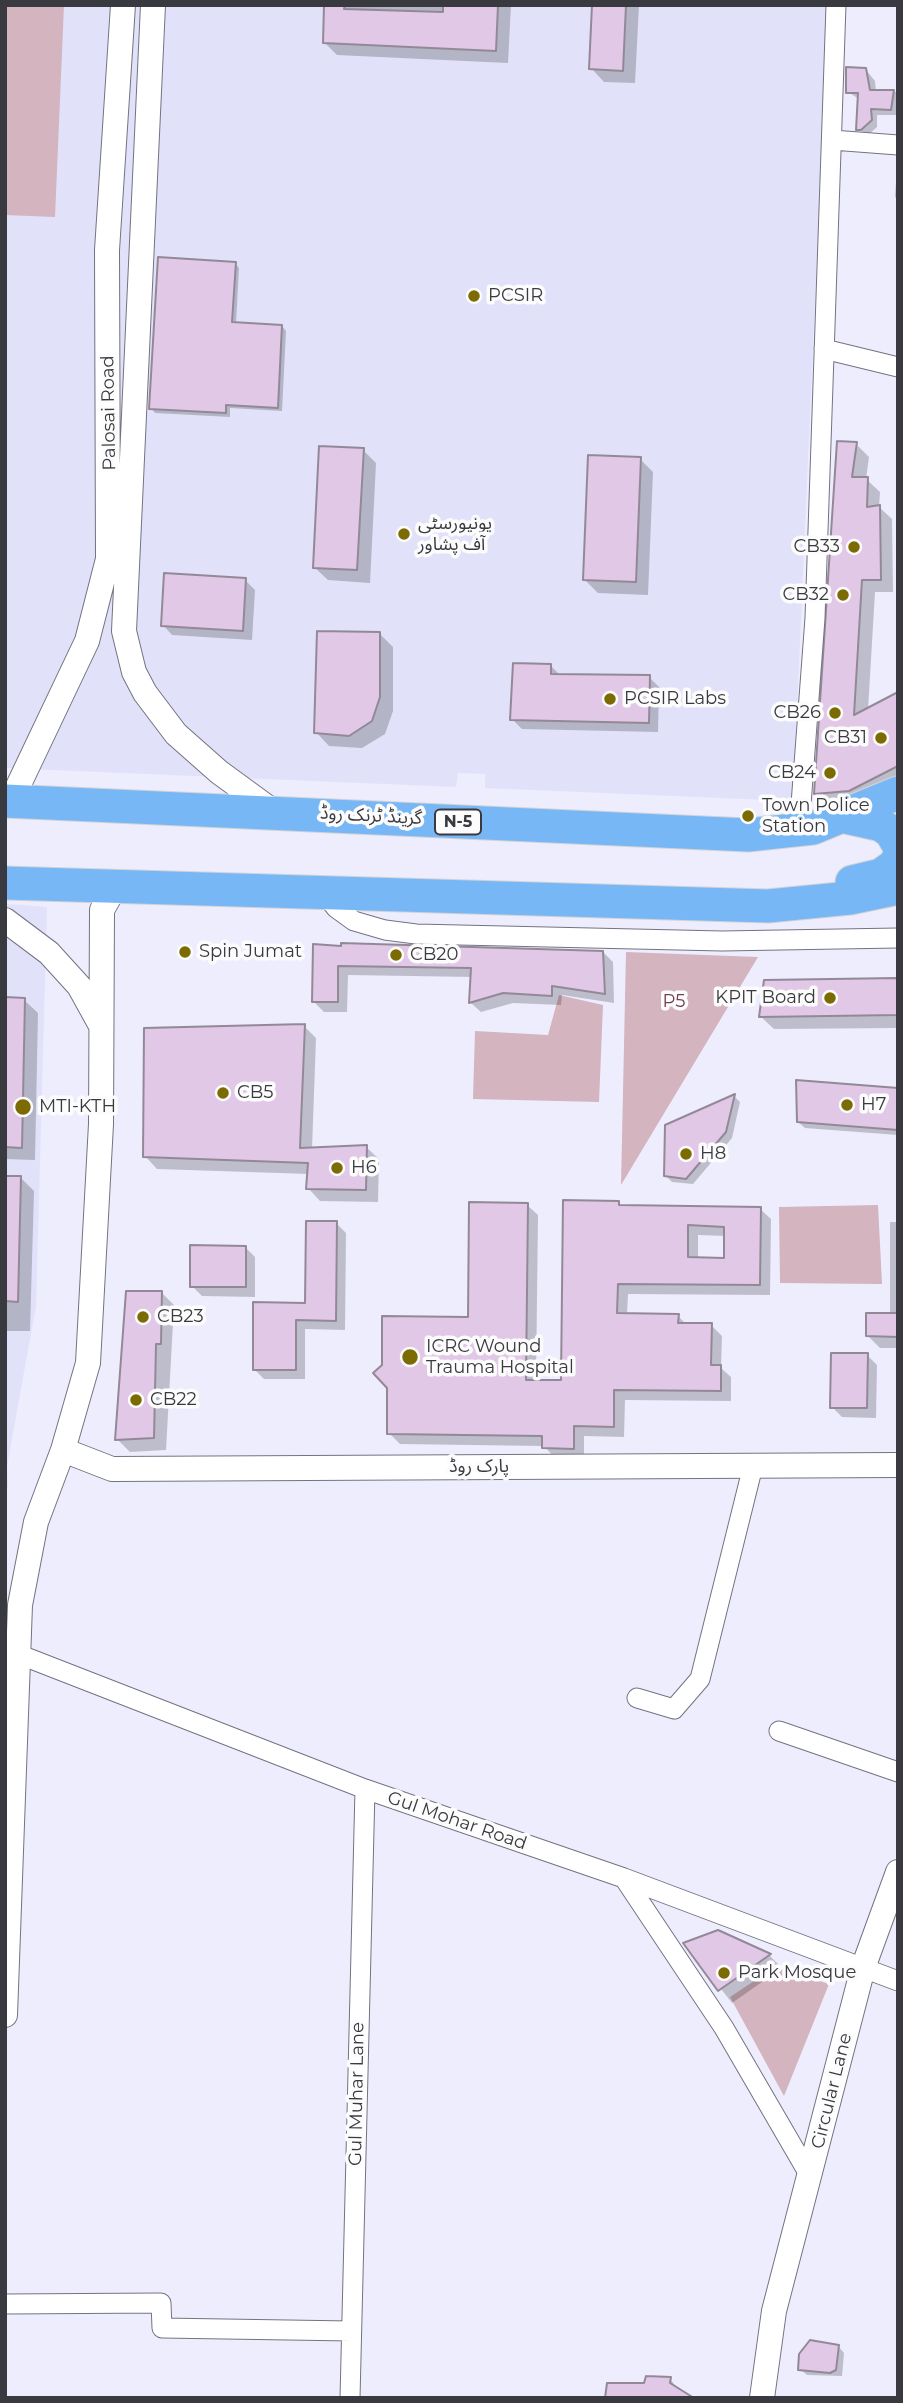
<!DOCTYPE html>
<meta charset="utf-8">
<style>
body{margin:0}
#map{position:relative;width:903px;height:2403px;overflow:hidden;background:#ededfe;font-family:Montserrat,sans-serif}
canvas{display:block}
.frame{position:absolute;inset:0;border:7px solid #393940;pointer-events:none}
</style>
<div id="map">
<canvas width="903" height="2403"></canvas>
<div class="frame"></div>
</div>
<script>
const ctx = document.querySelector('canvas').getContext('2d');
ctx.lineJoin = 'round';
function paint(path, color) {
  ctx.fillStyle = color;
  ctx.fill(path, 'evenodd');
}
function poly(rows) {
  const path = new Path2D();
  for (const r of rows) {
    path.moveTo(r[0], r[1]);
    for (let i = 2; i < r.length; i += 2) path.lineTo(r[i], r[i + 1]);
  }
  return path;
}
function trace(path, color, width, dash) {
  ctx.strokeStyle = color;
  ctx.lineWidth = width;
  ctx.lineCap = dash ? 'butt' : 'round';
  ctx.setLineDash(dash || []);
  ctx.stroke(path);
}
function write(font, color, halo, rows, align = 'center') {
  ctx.font = font + ' Montserrat,"Noto Sans Arabic",sans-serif';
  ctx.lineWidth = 7;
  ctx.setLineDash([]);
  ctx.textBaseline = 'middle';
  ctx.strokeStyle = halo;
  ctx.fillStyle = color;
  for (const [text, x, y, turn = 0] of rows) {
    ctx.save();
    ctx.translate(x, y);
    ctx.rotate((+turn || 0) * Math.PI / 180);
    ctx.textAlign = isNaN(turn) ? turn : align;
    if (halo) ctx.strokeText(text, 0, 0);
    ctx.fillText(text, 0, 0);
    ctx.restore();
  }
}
paint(poly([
 [5,5,828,5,793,801,485,788,485,774,458,773,456,787,5,768],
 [5,904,47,907,36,1306,7,1466,8,1488,5,1488]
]), '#e1e1f9');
paint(poly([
 [5,5,64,5,55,217,5,215],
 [626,952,758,957,621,1185],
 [559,995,603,1005,599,1102,473,1099,475,1031,548,1035],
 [878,1205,882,1284,780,1283,779,1207],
 [775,1967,829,1984,784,2096,730,1997]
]), '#d3b4bf');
paint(poly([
 [326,5,511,5,508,63,337,55,324,42],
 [593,5,639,5,635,83,604,82,591,68],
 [866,70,875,81,876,92,898,92,898,115,877,115,877,127,868,135,858,129,859,99,848,92],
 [897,166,898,166,898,200,895,197],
 [235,263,239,268,236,324,282,326,286,331,282,411,230,408,230,417,155,413,151,408],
 [838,443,856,444,869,457,866,479,880,492,879,507,892,519,893,592,875,592,868,710,898,692,898,785,829,806,816,794],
 [363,450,376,463,370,583,328,580,314,567],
 [640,459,653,472,648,595,598,593,585,580],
 [245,580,255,590,252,640,172,635,163,625],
 [379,633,393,647,393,711,385,734,362,748,329,746,316,732],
 [551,666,561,676,649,677,659,687,658,732,522,729,512,719],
 [315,945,603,952,613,962,614,1003,562,995,561,1005,513,1003,481,1012,471,1003,473,977,348,975,347,1012,324,1012,314,1002],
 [898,980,898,1028,774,1029,760,1016],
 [5,999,24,1000,38,1013,35,1160,5,1159],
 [304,1026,316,1038,312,1149,366,1147,379,1159,378,1202,320,1201,308,1188,309,1174,157,1169,145,1156],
 [898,1090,898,1135,805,1128,798,1122],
 [734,1096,740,1102,732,1138,693,1184,672,1182,666,1176],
 [5,1178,21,1178,34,1191,30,1331,5,1331],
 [618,1203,623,1207,760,1209,771,1219,770,1295,628,1294,627,1315,678,1316,687,1325,711,1325,722,1336,721,1368,731,1377,731,1401,625,1400,624,1437,584,1436,584,1459,555,1458,544,1446,400,1444,389,1433,469,1318,527,1205,538,1215,536,1382,562,1382],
 [698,1235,726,1236,725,1260,698,1259],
 [890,1222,898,1222,898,1348,880,1348,868,1336,890,1315],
 [336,1223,346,1233,345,1330,305,1329,305,1379,264,1379,254,1369,307,1304],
 [246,1248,255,1257,255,1297,202,1296,192,1286],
 [161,1292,174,1305,166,1450,130,1452,117,1439],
 [867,1355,877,1365,876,1418,842,1417,832,1407],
 [718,1932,770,1956,782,1968,732,2003,686,1944],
 [838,2346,844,2353,842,2376,807,2375,800,2369],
 [670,2379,684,2396,734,2398,607,2398]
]), '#0003');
const building = poly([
 [324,5,345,5,344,9,443,12,443,5,498,5,496,51,323,43,324,5],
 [592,5,626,5,623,71,589,69,592,5],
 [846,67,866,68,870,90,894,90,891,110,871,109,872,120,861,130,856,130,858,93,846,93,846,67],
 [158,257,236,262,232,322,282,325,278,408,226,405,226,413,149,409,158,257],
 [837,441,857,442,852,477,868,477,867,507,880,505,881,580,862,580,854,715,898,692,898,766,849,791,814,794,837,441],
 [319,446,364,448,357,570,313,568,319,446],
 [588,455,641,457,636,582,583,580,588,455],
 [164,573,246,578,243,631,161,626,164,573],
 [317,631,380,632,380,697,372,721,349,736,314,733,317,631],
 [513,663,551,664,551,674,650,675,649,723,510,720,513,663],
 [341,943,603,951,605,994,552,986,552,996,503,993,469,1003,471,968,338,966,338,1002,312,1002,313,944,341,946,341,943],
 [898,978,898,1015,759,1017,764,980,898,978],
 [5,997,25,998,22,1148,5,1147,5,997],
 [305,1024,300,1148,367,1145,366,1190,306,1189,308,1163,143,1157,144,1028,305,1024],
 [796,1080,898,1088,898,1130,797,1122,796,1080],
 [735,1094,726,1132,686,1179,664,1176,665,1125,735,1094],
 [5,1176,21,1176,18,1302,5,1301,5,1176],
 [563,1200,619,1201,619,1205,761,1207,760,1285,618,1284,617,1313,679,1314,678,1323,712,1323,711,1365,721,1365,721,1391,614,1390,614,1427,574,1426,574,1449,542,1448,542,1436,387,1434,387,1388,373,1373,382,1365,382,1316,468,1317,469,1202,528,1203,526,1380,561,1380,563,1200],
 [688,1225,724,1227,724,1258,688,1257,688,1225],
 [306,1221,337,1221,336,1321,296,1320,296,1370,253,1370,253,1302,305,1303,306,1221],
 [190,1245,246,1246,246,1287,190,1287,190,1245],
 [126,1291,162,1291,161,1344,156,1344,154,1438,115,1440,126,1291],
 [866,1313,898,1313,898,1337,866,1336,866,1313],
 [831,1353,868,1353,867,1408,830,1408,831,1353],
 [718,1930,771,1954,718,1991,683,1943,718,1930],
 [810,2340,839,2345,836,2370,830,2373,798,2370,799,2354,810,2340],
 [646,2376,671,2377,670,2383,694,2398,605,2398,607,2383,644,2383,646,2376]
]);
paint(building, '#e1c8e7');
trace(building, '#938996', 2);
const minor = poly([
 [832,140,898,145],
 [824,349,898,367],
 [799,831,815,618,836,5],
 [322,890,336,908,354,921,385,930,416,934,722,941,898,938],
 [18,1654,365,1789,624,1878,898,1981],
 [637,1698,674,1709,700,1679,753,1466],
 [779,1731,898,1772],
 [624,1878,724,2028,810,2176],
 [5,2304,161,2303,162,2328,351,2331],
 [350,2398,365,1789]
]);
const tertiary = poly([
 [153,5,124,631,134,672,145,693,176,734,219,772,271,810],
 [11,801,87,641,108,559,107,250,123,5],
 [5,920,49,953,79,986,100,1024],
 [63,1450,112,1469,898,1465],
 [5,2015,20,1605,36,1522,63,1450,88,1363,101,1124,102,910,111,894,121,886],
 [762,2398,774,2311,863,1968,898,1872]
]);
const trunk = poly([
 [5,801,748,835,813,828,898,793],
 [845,817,881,825,891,832,898,844],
 [852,882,881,875,895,865,898,859],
 [5,883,768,906,850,898,898,888]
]);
trace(minor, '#737381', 21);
trace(tertiary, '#737381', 26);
trace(trunk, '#d3d3d5', 35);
trace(minor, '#fff', 19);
trace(tertiary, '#fff', 24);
trace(trunk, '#78b7f6', 33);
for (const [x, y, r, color] of [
 [474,296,7,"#7b6b02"],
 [404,534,7,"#7b6b02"],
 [854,547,7,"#7b6b02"],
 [843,595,7,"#7b6b02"],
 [610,699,7,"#7b6b02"],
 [835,713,7,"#7b6b02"],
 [881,738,7,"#7b6b02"],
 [830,773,7,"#7b6b02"],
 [748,816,7,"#7b6b02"],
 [185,952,7,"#7b6b02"],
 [396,955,7,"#7b6b02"],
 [830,998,7,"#7b6b02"],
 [223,1093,7,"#7b6b02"],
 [847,1105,7,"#7b6b02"],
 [23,1107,9,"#7b6b02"],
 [686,1154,7,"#7b6b02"],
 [337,1168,7,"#7b6b02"],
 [143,1317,7,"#7b6b02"],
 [410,1357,9,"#7b6b02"],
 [136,1400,7,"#7b6b02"],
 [724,1973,7,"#7b6b02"]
]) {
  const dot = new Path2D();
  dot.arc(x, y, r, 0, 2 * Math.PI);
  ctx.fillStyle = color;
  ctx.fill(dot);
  trace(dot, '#fcfcfc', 2.5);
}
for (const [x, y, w] of [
 [458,822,46]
]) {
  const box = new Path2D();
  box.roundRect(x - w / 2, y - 12.5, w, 25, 5);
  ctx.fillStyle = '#fcfcfc';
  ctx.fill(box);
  trace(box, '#393940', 2);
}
write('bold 16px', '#393940', null, [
 ["N-5",458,822]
]);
write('18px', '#393940', '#fcfcfc', [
 ["PCSIR",488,296],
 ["یونیورسٹی",418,524],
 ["آف پشاور",418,545],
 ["CB33",840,547,"right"],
 ["CB32",829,595,"right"],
 ["PCSIR Labs",624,699],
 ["CB26",821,713,"right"],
 ["CB31",867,738,"right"],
 ["CB24",816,773,"right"],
 ["Town Police",762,806],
 ["Station",762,827],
 ["Spin Jumat",199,952],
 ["CB20",410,955],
 ["KPIT Board",816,998,"right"],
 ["CB5",237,1093],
 ["H7",861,1105],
 ["MTI-KTH",39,1107],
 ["H8",700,1154],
 ["H6",351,1168],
 ["CB23",157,1317],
 ["ICRC Wound",426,1347],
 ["Trauma Hospital",426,1368],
 ["CB22",150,1400],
 ["Park Mosque",738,1973]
], 'left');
write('18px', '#393940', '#fcfcfc', [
 ["Palosai Road",109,413,-91],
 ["گرینڈ ٹرنک روڈ",371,816,3],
 ["پارک روڈ",479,1467],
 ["Gul Mohar Road",457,1821,19],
 ["Circular Lane",832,2091,-76],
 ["Gul Muhar Lane",357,2094,-89]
]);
write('18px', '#743e55', '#fcfcfc', [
 ["P5",674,1002]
]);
</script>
